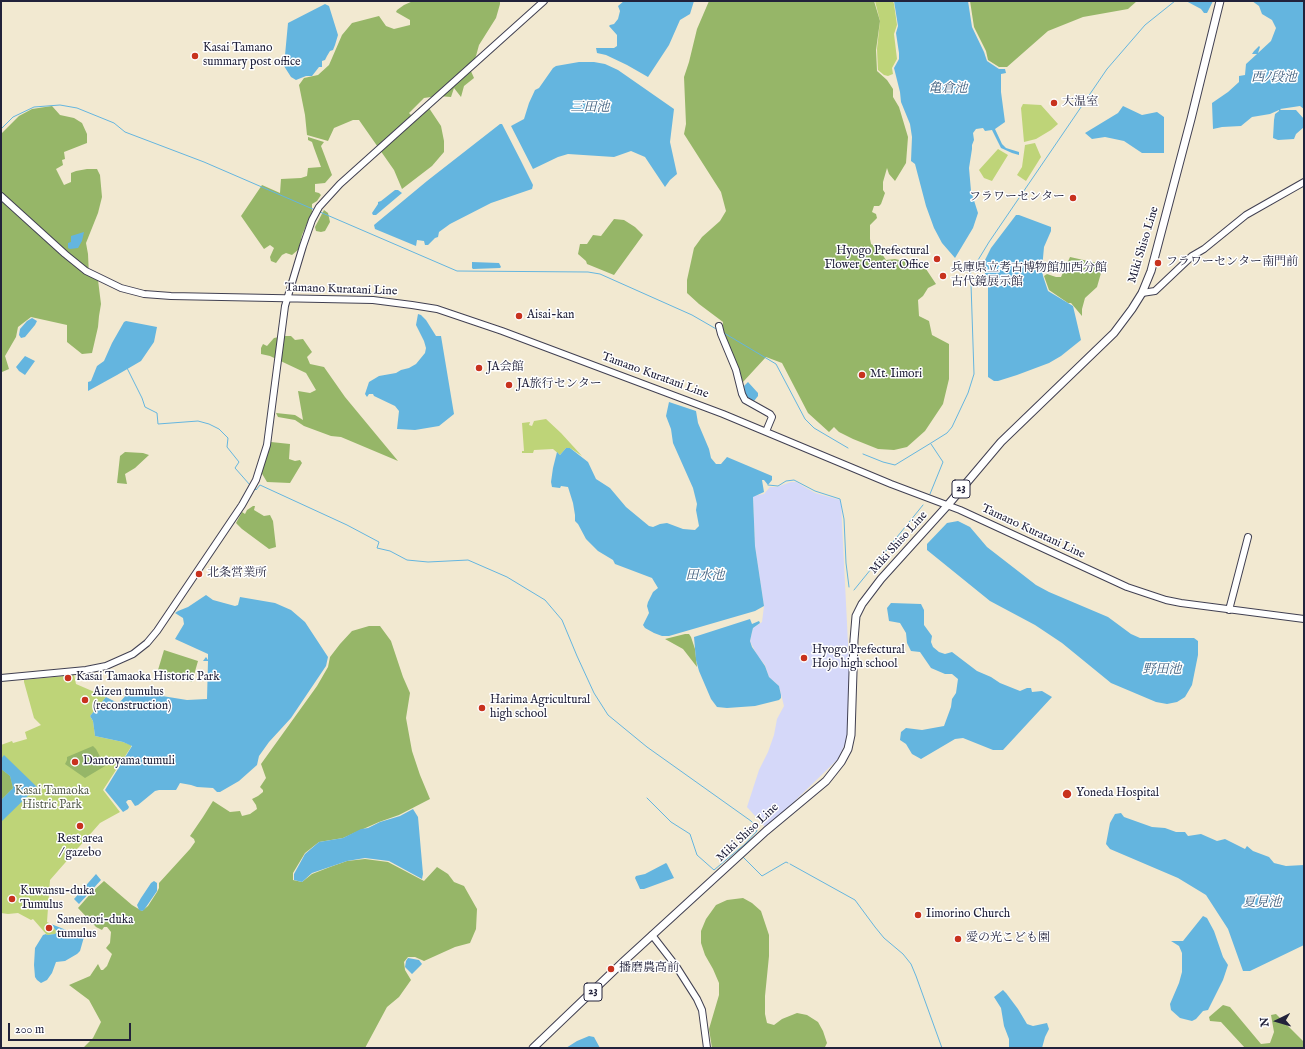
<!DOCTYPE html>
<meta charset="utf-8">
<style>
body{margin:0}
#map{position:relative;width:1305px;height:1049px;overflow:hidden;background:#f2e9d1;font-family:"IM FELL English",serif}
canvas{display:block}
.frame{position:absolute;inset:0;border:2px solid #22223b;pointer-events:none}
.north{position:absolute;left:1257px;top:1001px;width:40px;height:40px;-webkit-text-stroke:3px #fff;paint-order:stroke;rotate:265deg;font-size:11px;font-weight:700;line-height:16px;text-align:center;color:#22223b}
.north::after{content:'';display:block;margin:auto;width:14px;height:18px;background:#22223b;clip-path:polygon(50% 0,100% 100%,50% 72%,0 100%)}
.scale{position:absolute;left:8px;top:1023px;width:123px;height:18px;box-sizing:border-box;border:2px solid #22223b;border-top:0;padding-left:5px;font-size:12px;line-height:14px;white-space:nowrap;color:#22223b;-webkit-text-stroke:3px #fff;paint-order:stroke}
</style>
<div id="map">
<canvas width="1305" height="1049"></canvas>
<div class="frame"></div>
<div class="north">N</div>
<div class="scale">200 m</div>
</div>
<script>
const ctx = document.querySelector('canvas').getContext('2d');
ctx.lineJoin = 'round';
function paint(path, color) {
  ctx.fillStyle = color;
  ctx.fill(path, 'evenodd');
}
function poly(rows) {
  const path = new Path2D();
  for (const r of rows) {
    path.moveTo(r[0], r[1]);
    for (let i = 2; i < r.length; i += 2) path.lineTo(r[i], r[i + 1]);
  }
  return path;
}
function trace(path, color, width, dash) {
  ctx.strokeStyle = color;
  ctx.lineWidth = width;
  ctx.lineCap = dash ? 'butt' : 'round';
  ctx.setLineDash(dash || []);
  ctx.stroke(path);
}
function write(font, color, halo, rows, align = 'center') {
  ctx.font = font + ' "IM FELL English","Noto Serif JP",serif';
  ctx.lineWidth = 3;
  ctx.setLineDash([]);
  ctx.textBaseline = 'middle';
  ctx.strokeStyle = halo;
  ctx.fillStyle = color;
  for (const [text, x, y, turn = 0] of rows) {
    ctx.save();
    ctx.translate(x, y);
    ctx.rotate((+turn || 0) * Math.PI / 180);
    ctx.textAlign = isNaN(turn) ? turn : align;
    if (halo) ctx.strokeText(text, 0, 0);
    ctx.fillText(text, 0, 0);
    ctx.restore();
  }
}
paint(poly([
 [791,482,796,482,815,493,840,500,841,504,849,663,849,728,845,744,838,759,767,828,765,827,747,807,759,770,768,752,774,735,777,719,784,706,779,686,769,677,765,665,757,655,750,641,753,628,762,622,764,606,755,546,753,496,764,494,770,487,777,487]
]), '#d5d8f9');
paint(poly([
 [875,1,893,1,894,4,897,25,894,34,897,59,892,68,893,74,888,76,884,75,878,70,877,49,880,21],
 [1023,104,1041,105,1058,124,1051,130,1036,139,1024,142,1021,108],
 [1035,143,1041,157,1026,181,1017,175,1022,167,1025,145],
 [998,149,1008,155,992,181,984,178,979,170],
 [546,419,561,433,582,456,570,448,566,448,560,455,553,449,534,450,533,453,522,453,522,451,524,451,522,423,530,422,529,425,532,426,534,421],
 [74,675,76,684,106,697,90,716,93,721,95,736,123,742,131,745,131,747,103,790,120,812,100,823,50,880,47,922,51,924,57,932,55,934,47,935,33,919,31,920,18,913,8,914,1,913,1,745,12,741,13,743,27,739,25,732,41,725,34,718,24,682,24,680]
]), '#bed478');
paint(poly([
 [413,1,500,1,500,4,496,18,479,45,476,56,470,69,474,78,464,86,461,97,454,88,451,97,438,96,424,98,409,113,415,119,429,108,441,126,444,141,444,152,432,166,402,189,394,170,359,120,353,120,334,128,328,141,307,135,305,115,299,85,304,78,318,75,329,65,342,35,352,23,379,16,386,26,394,29,410,25,410,20,396,12,397,10,404,5],
 [709,1,874,1,880,21,876,50,877,71,887,80,893,89,893,97,899,107,908,137,906,163,895,181,889,174,887,168,883,182,883,190,885,193,881,204,879,206,874,206,872,212,876,214,877,218,870,225,870,239,871,244,878,248,886,260,895,259,911,263,922,263,936,284,928,288,923,296,918,300,919,316,929,321,932,335,949,344,949,379,943,404,925,431,907,447,894,450,878,449,853,439,839,432,834,427,829,432,808,413,782,363,766,357,743,382,722,334,723,322,699,304,687,293,687,280,694,248,702,237,720,221,726,211,721,192,684,134,686,124,684,77,689,62,697,29],
 [970,1,1137,1,1128,9,1083,17,1048,31,1007,67,999,67,988,60,986,51,974,27],
 [52,106,60,115,74,118,82,123,87,134,87,143,64,152,65,159,62,160,63,165,56,169,64,185,71,182,71,173,76,171,87,169,97,169,100,175,102,197,98,213,86,243,88,254,89,276,98,280,101,304,99,316,98,327,92,353,82,354,67,342,67,325,31,317,18,327,16,337,5,356,9,369,2,372,1,134,19,116,32,109],
 [308,137,324,142,321,146,332,175,325,183,315,184,315,192,319,193,321,195,317,201,312,204,312,212,302,235,299,249,292,255,286,253,282,255,276,263,271,261,270,257,274,248,270,245,264,249,241,216,262,185,280,193,281,179,301,178,307,176,308,168,321,167,314,148,312,142,308,140],
 [324,210,328,213,330,222,325,231,321,232,316,231,315,227],
 [614,219,624,220,635,227,643,235,614,275,587,264,586,261,578,254,580,244,587,244,593,235,601,236],
 [1070,257,1097,263,1101,273,1097,287,1085,298,1082,309,1082,316,1071,303,1068,303,1049,290,1044,276,1047,274,1056,277,1061,277],
 [284,336,291,336,295,340,303,339,312,352,307,357,310,364,324,367,345,397,398,461,341,437,331,436,304,426,295,420,278,417,276,413,295,415,303,420,298,391,310,393,316,390,306,373,270,356,261,354,261,348,263,344,267,346,274,338],
 [271,442,290,444,289,459,295,461,300,460,302,463,290,483,267,482,261,472],
 [125,452,143,453,149,455,135,468,125,474,127,484,117,483,120,456],
 [253,506,255,506,254,510,264,516,270,515,273,521,276,547,269,549,242,529,236,523,242,512,245,514,247,510],
 [369,626,380,626,391,641,403,677,410,693,406,718,412,751,420,775,430,799,399,815,379,822,343,838,319,842,305,853,293,873,293,880,302,882,312,874,330,867,347,861,365,859,388,862,424,881,437,867,448,874,454,882,464,886,477,909,476,929,470,943,455,947,424,961,415,957,408,957,404,962,405,970,411,980,399,997,387,1007,365,1048,83,1048,93,1038,101,1022,89,1000,69,985,90,976,98,964,101,970,103,970,107,966,112,954,106,948,110,943,111,932,107,927,104,927,102,930,96,927,78,908,92,892,104,881,132,905,142,911,148,906,157,892,159,888,159,883,190,849,195,842,194,839,190,836,203,817,213,801,230,812,240,811,242,816,250,814,257,809,256,805,252,799,258,796,263,792,263,790,260,787,266,778,261,764,317,686,328,667,330,657,340,644,352,631],
 [685,634,689,634,691,637,695,649,697,667,683,649,665,639],
 [164,650,198,661,192,682,158,670],
 [93,746,96,749,105,766,85,778,65,764,67,760,67,757],
 [1,769,10,776,13,788,1,800],
 [743,898,752,903,761,911,769,935,769,956,765,996,765,1014,767,1023,774,1025,782,1019,797,1013,807,1015,818,1022,823,1031,827,1043,825,1047,712,1048,709,1029,719,995,719,983,713,969,705,955,701,943,701,931,706,919,716,905,727,900],
 [1223,1005,1230,1007,1261,1044,1270,1043,1274,1032,1271,1015,1276,1014,1304,1042,1304,1048,1245,1048,1221,1022,1210,1021,1209,1017]
]), '#96b668');
paint(poly([
 [624,1,694,1,690,14,680,20,669,45,648,77,627,65,606,55,597,53,596,48,614,48,617,46,617,35,609,26,610,25,614,24,618,19,620,11,618,6],
 [894,1,968,1,972,27,984,52,987,61,999,69,1005,69,1006,73,1001,74,1001,92,1005,122,995,129,1002,144,1006,148,1019,152,1019,155,1012,153,1001,148,992,130,985,131,983,128,976,129,973,133,974,140,972,145,972,149,969,168,971,191,978,213,973,228,955,258,942,243,934,228,926,206,915,164,911,161,912,137,910,124,901,102,900,92,894,68,899,59,899,53,896,33,898,26],
 [1186,1,1213,1,1207,13,1204,13,1201,9],
 [1252,1,1304,1,1304,109,1300,106,1280,109,1281,110,1296,110,1304,119,1304,127,1296,134,1294,139,1278,140,1273,138,1274,120,1275,114,1279,111,1279,110,1270,114,1252,117,1241,126,1222,127,1213,129,1212,103,1228,92,1239,82,1239,76,1245,75,1246,64,1257,54,1252,54,1254,51,1259,46,1260,47,1258,53,1271,41,1276,28,1272,20,1262,14,1259,6],
 [325,4,329,6,338,35,335,45,333,50,330,51,327,56,325,60,322,61,322,67,319,67,312,76,306,76,296,80,291,77,284,66,288,23],
 [579,62,594,62,605,64,618,70,674,109,670,142,677,174,670,180,665,187,645,157,631,151,614,157,568,154,558,157,533,169,511,126,524,119,529,103,535,90,539,88,553,68,556,66],
 [1123,106,1142,115,1157,112,1164,117,1164,153,1142,153,1124,141,1105,137,1092,139,1085,133,1118,113],
 [500,124,502,124,520,159,533,185,532,189,491,203,450,224,439,232,438,237,435,238,428,245,425,245,424,241,417,240,416,246,375,229,374,225,427,181],
 [395,190,398,190,402,193,376,215,373,215,372,213,378,204,378,202,381,201],
 [1016,215,1019,215,1051,227,1051,231,1044,247,1042,269,1043,276,1048,291,1073,306,1081,340,1061,356,1049,363,1017,375,998,381,994,381,988,377,988,287,983,264,991,248],
 [84,232,82,241,78,248,70,249,68,248,68,243,71,242,71,236],
 [472,262,499,263,501,267,500,268,473,269,472,268],
 [418,314,421,315,426,320,436,336,441,336,454,414,439,426,415,430,397,429,399,411,395,406,374,396,373,394,369,394,367,397,365,394,369,382,379,376,396,373,401,370,409,368,416,364,425,353,426,348,424,341,416,325],
 [32,318,37,321,35,325,25,337,21,338,19,335,20,329,27,321],
 [126,321,157,327,154,342,141,361,117,375,88,391,88,382,91,381,97,366,104,361,112,343,124,322],
 [25,356,35,361,25,375,19,371,16,367],
 [748,382,758,393,758,396,754,401,747,398,745,395,744,386],
 [669,402,696,411,698,423,709,449,711,458,716,464,721,464,727,457,772,476,772,480,768,485,764,480,762,480,764,492,753,497,755,546,764,606,755,611,669,636,662,636,654,633,645,628,643,625,649,613,647,606,648,602,653,592,658,588,652,578,615,564,613,560,598,551,586,539,578,524,575,521,575,515,573,503,568,487,561,486,560,488,552,487,551,482,553,468,557,452,560,455,566,448,570,448,588,462,596,479,610,488,626,507,649,526,653,527,660,524,667,523,683,529,695,530,699,526,696,510,697,504,693,488,673,443,671,429,666,416],
 [958,521,970,527,987,547,1036,585,1049,592,1108,617,1131,634,1140,638,1194,638,1198,641,1198,655,1192,685,1185,697,1177,702,1167,704,1156,702,1111,683,1062,643,1035,625,990,601,927,550,927,544,947,523],
 [206,595,213,600,235,606,238,605,240,597,275,603,291,610,305,622,328,657,326,666,291,718,269,742,259,756,257,765,239,781,220,792,217,792,213,788,197,787,191,785,180,783,176,790,159,790,155,791,138,805,135,806,131,800,128,800,126,802,129,807,128,809,123,812,105,790,132,746,123,742,95,736,93,721,90,716,106,697,116,702,120,702,128,693,131,691,187,700,207,699,208,661,203,661,206,657,208,660,208,654,175,639,184,624,183,618,175,613,178,611,188,607],
 [891,603,921,604,924,610,924,625,932,636,931,642,933,647,939,652,945,654,952,652,977,671,991,677,1000,683,1020,691,1027,688,1031,688,1032,692,1042,691,1052,697,1003,750,993,750,963,738,955,739,921,759,912,754,906,744,900,740,901,732,906,728,922,730,944,726,951,707,952,699,956,693,958,679,952,674,945,674,931,668,920,652,911,651,907,643,906,633,900,623,889,621,887,608],
 [750,619,752,624,759,621,760,623,753,628,752,632,750,641,752,647,765,666,769,677,779,686,781,695,781,698,779,700,755,706,727,708,717,707,711,699,699,671,696,660,694,637],
 [4,755,37,787,1,822,1,800,13,788,10,776,1,769,1,759],
 [413,809,418,817,423,874,422,879,389,861,365,858,347,861,312,873,302,882,294,880,294,874,305,854,319,842,343,838,361,829,368,828,380,822,400,816],
 [1121,813,1124,817,1152,827,1165,828,1176,832,1185,832,1188,836,1201,834,1217,841,1225,839,1245,849,1247,846,1253,851,1269,857,1274,863,1286,866,1304,865,1304,945,1250,971,1243,971,1228,929,1206,895,1178,878,1110,849,1106,844,1110,823,1115,814],
 [666,863,667,864,674,878,644,889,640,889,635,878,636,876,645,874],
 [96,874,101,880,79,904,74,899],
 [154,881,157,883,157,891,144,910,142,911,139,910,137,905,141,898,151,883],
 [1203,916,1207,918,1214,931,1223,957,1228,965,1223,980,1208,1010,1203,1011,1196,1019,1192,1021,1180,1018,1171,1010,1170,1004,1179,983,1182,972,1182,953,1179,946,1171,941,1183,941],
 [51,924,84,937,80,951,77,954,65,961,56,962,52,973,47,980,41,983,37,980,35,977,34,965,35,948,43,935,46,934,47,935,55,934,57,932],
 [408,958,419,960,422,964,412,974,405,967,406,961],
 [1003,990,1006,993,1018,1009,1027,1024,1033,1026,1047,1023,1049,1029,1045,1037,1042,1048,1009,1048,1009,1039,1004,1026,1001,1008,994,997],
 [589,1036,594,1037,600,1048,566,1048,577,1041]
]), '#64b5df');
trace(poly([
 [1,129,13,117,34,107,60,105,77,108,114,123,125,132,204,162,315,210],
 [320,212,457,271,588,272,600,274,692,315,718,330],
 [724,333,776,364,805,419,814,428,848,448],
 [127,368,142,398,145,407,157,413,158,424,198,421,209,424,219,429,228,438,227,447,239,462,235,468,250,485],
 [863,454,883,462,895,465,931,443,947,433,952,427,968,393,974,374,971,284,970,274,972,270,989,242,1107,69,1145,25,1175,1],
 [768,485,778,486,786,481,794,480,815,491,840,499,844,519,846,563,849,587],
 [254,488,256,490,260,485,347,525,379,542,377,548,390,551,407,560,428,562,468,560,507,577,545,600,562,620,577,656,594,693,608,715,647,747,751,821,755,825,757,831,745,844,714,870,697,855,690,834,671,822,647,798],
 [930,494,943,462,931,444],
 [854,590,923,505],
 [743,857,762,876,786,862,788,863],
 [790,864,855,900,875,927,884,938,903,954,911,964,916,976,942,1048]
]), '#64b5df', 1);
const secondary = poly([
 [1,196,65,254,86,271,121,288,144,294,171,296,373,300,412,305,437,309,502,331,723,414,891,484,960,510,1127,587,1166,600,1181,603,1304,619],
 [1142,293,1155,291,1192,256,1204,249,1246,215,1304,182],
 [719,326,721,334,736,370,742,394,745,400,770,414,772,417,767,429],
 [1229,610,1248,537],
 [1,678,86,670,106,666,133,654,147,643,157,631,242,505,256,480,267,445,285,306,303,246,312,220,319,207,340,184,544,1],
 [652,935,676,966,697,999,702,1010,707,1048]
]);
const primary = poly([
 [533,1048,624,961,766,831,826,781,841,762,848,749,851,735,854,640,856,616,862,604,881,579,947,506,1001,442,1114,333,1132,309,1142,293,1151,271,1191,119,1220,1]
]);
trace(secondary, '#414052', 8);
trace(primary, '#414052', 9);
trace(secondary, '#fff', 6);
trace(primary, '#fff', 7);
for (const [x, y, r, color] of [
 [195,56,4,"#c8321e"],
 [1054,103,4,"#c8321e"],
 [1073,198,4,"#c8321e"],
 [937,259,4,"#c8321e"],
 [1158,263,4,"#c8321e"],
 [943,276,4,"#c8321e"],
 [519,316,4,"#c8321e"],
 [479,368,4,"#c8321e"],
 [862,375,4,"#c8321e"],
 [509,385,4,"#c8321e"],
 [199,574,4,"#c8321e"],
 [804,658,4,"#c8321e"],
 [68,678,4,"#c8321e"],
 [85,700,4,"#c8321e"],
 [482,708,4,"#c8321e"],
 [75,762,4,"#c8321e"],
 [1067,794,5,"#c8321e"],
 [80,826,4,"#c8321e"],
 [12,899,4,"#c8321e"],
 [918,915,4,"#c8321e"],
 [49,928,4,"#c8321e"],
 [958,939,4,"#c8321e"],
 [611,969,4,"#c8321e"]
]) {
  const dot = new Path2D();
  dot.arc(x, y, r, 0, 2 * Math.PI);
  ctx.fillStyle = color;
  ctx.fill(dot);
  trace(dot, '#fff', 1.5);
}
for (const [x, y, w] of [
 [961,489,18],
 [593,992,18]
]) {
  const box = new Path2D();
  box.roundRect(x - w / 2, y - 9, w, 18, 3);
  ctx.fillStyle = '#fff';
  ctx.fill(box);
  trace(box, '#22223b', 1);
}
write('bold 11px', '#22223b', null, [
 ["23",961,489],
 ["23",593,992]
]);
write('12px', '#22223b', '#fff', [
 ["Kasai Tamano",203,49],
 ["summary post office",203,63],
 ["大温室",1062,103],
 ["フラワーセンター",1065,198,"right"],
 ["Hyogo Prefectural",929,252,"right"],
 ["Flower Center Office",929,266,"right"],
 ["フラワーセンター南門前",1166,263],
 ["兵庫県立考古博物館加西分館",951,269],
 ["古代鏡展示館",951,283],
 ["Aisai-kan",527,316],
 ["JA会館",487,368],
 ["Mt. Iimori",870,375],
 ["JA旅行センター",517,385],
 ["北条営業所",207,574],
 ["Hyogo Prefectural",812,651],
 ["Hojo high school",812,665],
 ["Kasai Tamaoka Historic Park",76,678],
 ["Aizen tumulus",93,693],
 ["(reconstruction)",93,707],
 ["Harima Agricultural",490,701],
 ["high school",490,715],
 ["Dantoyama tumuli",83,762],
 ["Yoneda Hospital",1076,794],
 ["Rest area",80,840,"center"],
 ["/ gazebo",80,854,"center"],
 ["Kuwansu-duka",20,892],
 ["Tumulus",20,906],
 ["Iimorino Church",926,915],
 ["Sanemori-duka",57,921],
 ["tumulus",57,935],
 ["愛の光こども園",966,939],
 ["播磨農高前",619,969]
], 'left');
write('12px', '#22223b', '#fff', [
 ["Miki Shiso Line",1144,245,-73],
 ["Tamano Kuratani Line",341,290,2],
 ["Tamano Kuratani Line",655,376,20],
 ["Tamano Kuratani Line",1033,532,25],
 ["Miki Shiso Line",899,543,-48],
 ["Miki Shiso Line",748,833,-43]
]);
write('12px', '#596050', '#fff', [
 ["Kasai Tamaoka",52,792],
 ["Histric Park",52,806]
]);
write('italic 13px', '#3c5d7d', '#fff', [
 ["西ﾉ段池",1274,78],
 ["亀倉池",948,89],
 ["三田池",590,108],
 ["田水池",705,576],
 ["野田池",1162,670],
 ["夏見池",1262,903]
]);
</script>
